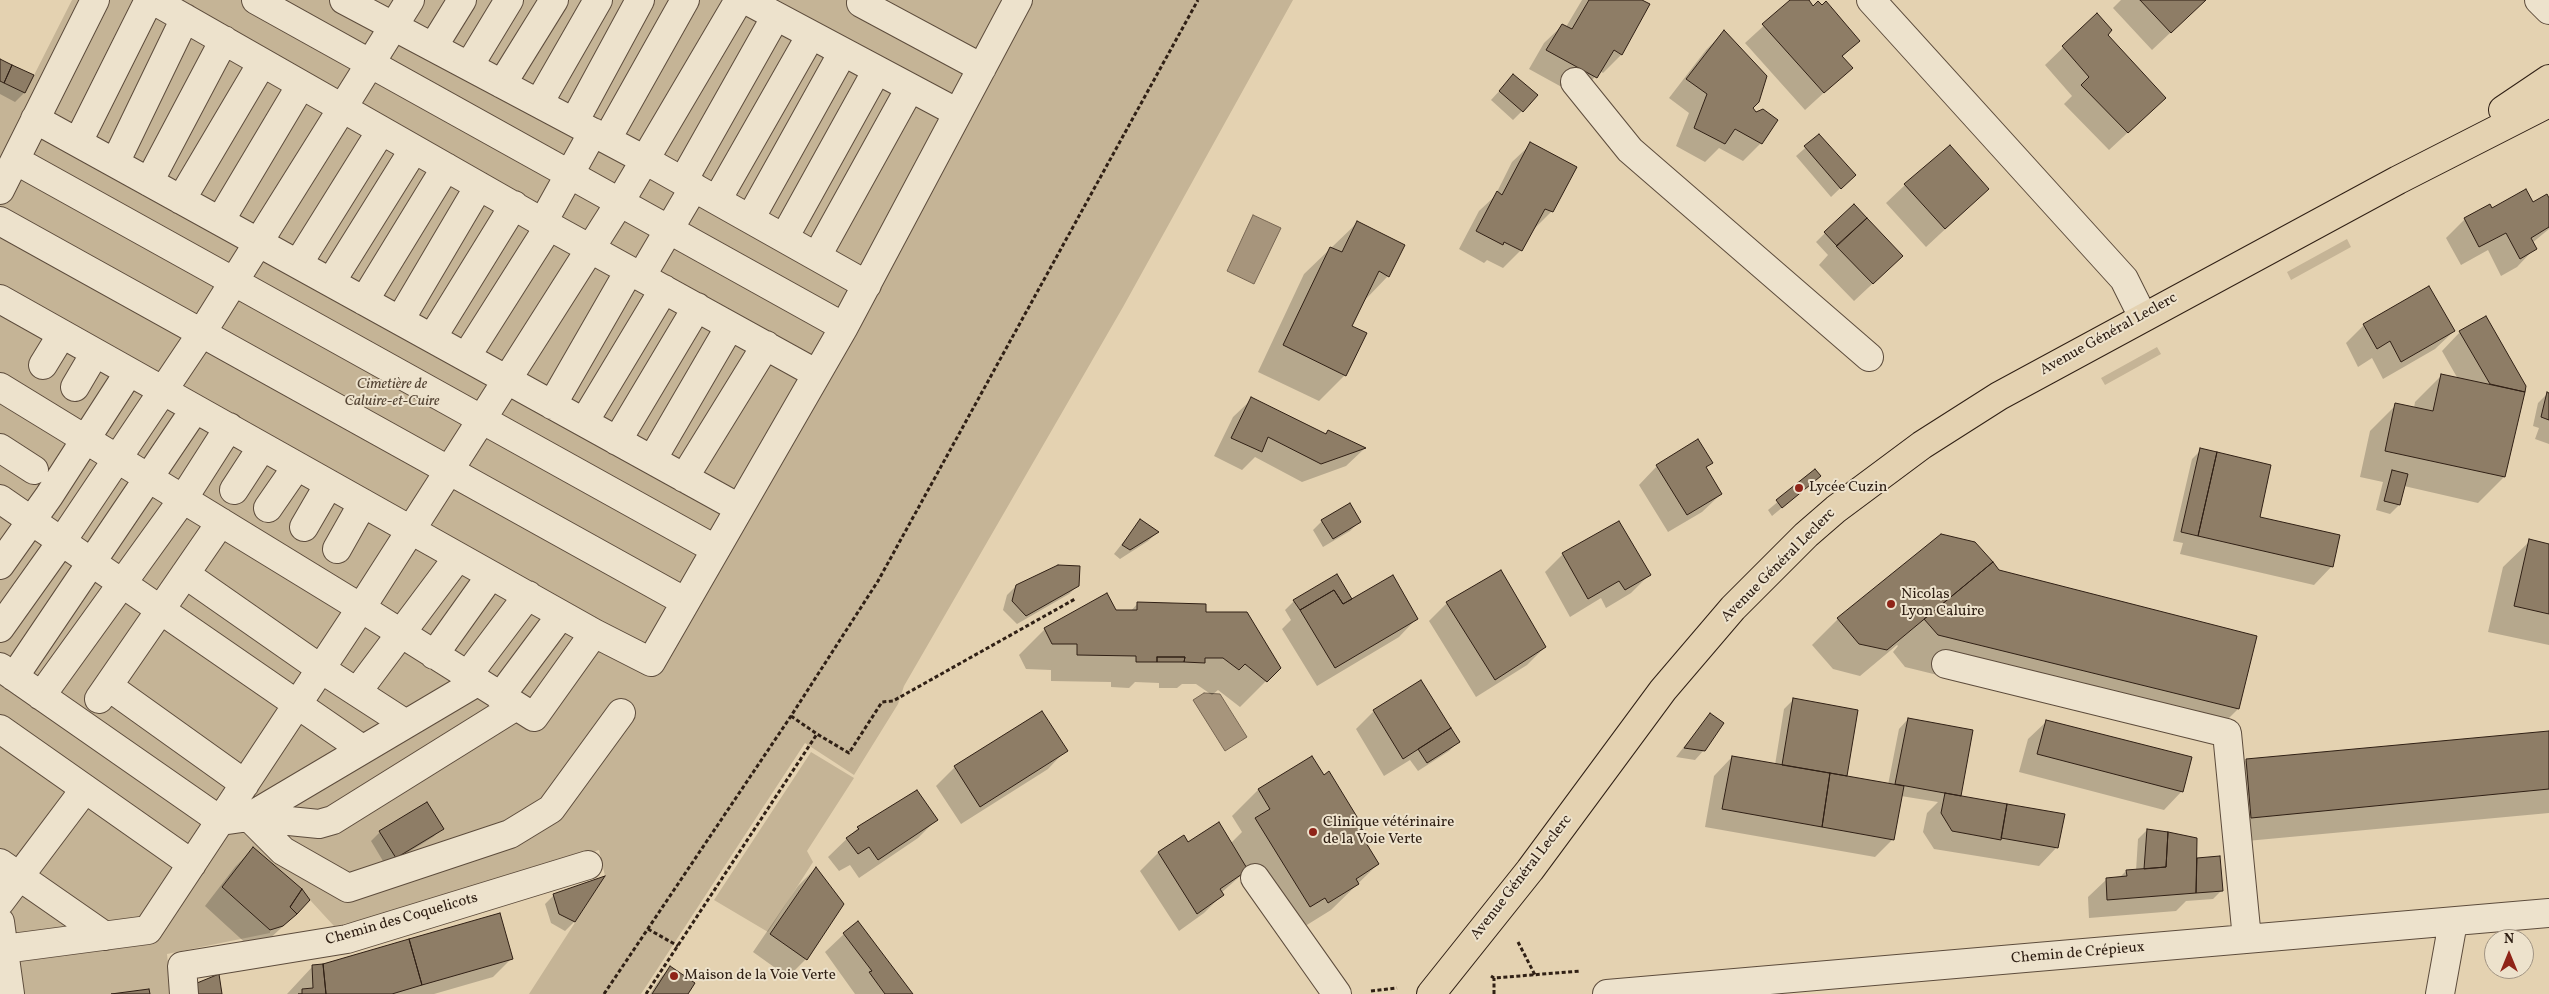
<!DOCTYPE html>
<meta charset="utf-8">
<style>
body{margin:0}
#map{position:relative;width:2549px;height:994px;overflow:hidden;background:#e4d2b1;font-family:Vollkorn,serif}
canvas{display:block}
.north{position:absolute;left:2484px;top:929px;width:50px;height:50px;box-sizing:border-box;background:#ede2cc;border:1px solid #a19483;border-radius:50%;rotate:0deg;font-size:14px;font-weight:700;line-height:20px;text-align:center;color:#302015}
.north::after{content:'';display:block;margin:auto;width:18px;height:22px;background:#8f2418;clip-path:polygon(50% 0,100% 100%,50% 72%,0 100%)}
</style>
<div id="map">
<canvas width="2549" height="994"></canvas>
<div class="north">N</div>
</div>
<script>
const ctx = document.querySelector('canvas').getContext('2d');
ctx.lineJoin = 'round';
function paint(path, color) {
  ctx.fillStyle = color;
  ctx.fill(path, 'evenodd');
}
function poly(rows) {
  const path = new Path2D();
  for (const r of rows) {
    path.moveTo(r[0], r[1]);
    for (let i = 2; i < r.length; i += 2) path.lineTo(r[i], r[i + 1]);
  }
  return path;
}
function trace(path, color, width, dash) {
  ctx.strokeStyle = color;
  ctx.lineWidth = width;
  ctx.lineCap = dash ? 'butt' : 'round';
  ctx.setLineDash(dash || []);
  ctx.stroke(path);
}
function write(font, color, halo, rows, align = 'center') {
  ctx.font = font + ' Vollkorn,serif';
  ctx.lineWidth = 4;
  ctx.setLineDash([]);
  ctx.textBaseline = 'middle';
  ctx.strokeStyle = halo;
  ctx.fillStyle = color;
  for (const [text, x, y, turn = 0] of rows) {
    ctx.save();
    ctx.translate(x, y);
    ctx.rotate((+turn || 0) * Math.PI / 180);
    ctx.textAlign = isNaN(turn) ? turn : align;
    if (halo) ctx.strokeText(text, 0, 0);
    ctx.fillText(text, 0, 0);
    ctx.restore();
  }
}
paint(poly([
 [72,0,1293,0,1123,307,904,686,898,704,854,775,805,743,641,994,529,994,605,876,599,850,402,911,334,926,310,900,283,926,270,930,270,933,167,954,171,994,0,994,0,81,25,93],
 [2347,239,2351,247,2291,280,2287,272],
 [2157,347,2161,354,2105,385,2101,378],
 [811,752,854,778,807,851,813,862,768,932,714,900]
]), '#c5b496');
const water = poly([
 [1253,215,1281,228,1254,284,1227,271,1253,215],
 [1204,693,1220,694,1247,737,1225,751,1193,700,1204,693]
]);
paint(water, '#a7957c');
trace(water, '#776653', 1);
paint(poly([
 [1582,0,1639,0,1648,5,1621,55,1603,73,1600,71,1578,96,1529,69,1544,43,1563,25,1566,27],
 [1792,0,1807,0,1813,7,1858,41,1842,57,1851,68,1805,110,1745,43],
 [2121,0,2205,0,2152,50,2113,8],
 [2097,15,2106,35,2165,98,2109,150,2064,104,2072,96,2045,65],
 [1724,32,1752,108,1761,143,1743,161,1719,148,1705,162,1676,146,1689,113,1669,98,1706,50],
 [0,61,32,76,24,93,15,102,0,94],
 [1513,76,1522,111,1513,120,1491,100],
 [1819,136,1854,175,1831,197,1796,156],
 [1531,144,1552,211,1533,230,1521,250,1503,268,1487,260,1484,263,1459,249,1479,211,1495,196,1512,162],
 [1905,185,1969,207,1926,247,1886,203],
 [2549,201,2549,229,2532,243,2535,248,2517,267,2501,276,2488,250,2461,265,2446,238,2465,219,2491,210],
 [1357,223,1388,276,1363,302,1351,327,1345,375,1319,401,1258,372,1304,274],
 [1825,233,1883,274,1854,301,1819,265,1828,255,1816,242],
 [2364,325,2454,331,2435,349,2383,379,2372,358,2358,367,2346,343],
 [2460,332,2525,386,2504,477,2478,503,2404,486,2399,505,2390,514,2376,510,2383,482,2360,477,2370,431,2396,405,2414,408,2415,402,2441,376,2458,379,2442,351],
 [2547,394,2549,394,2549,444,2535,439,2539,428,2533,426,2538,403],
 [1252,399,1324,435,1328,431,1364,449,1346,466,1302,482,1255,457,1242,470,1214,456,1233,417],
 [1698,441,1711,462,1705,469,1721,494,1702,512,1668,532,1639,485,1657,466],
 [2201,450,2258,517,2332,566,2314,585,2180,554,2183,543,2173,541,2192,459],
 [1815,471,1820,476,1772,516,1768,510],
 [1140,521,1157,533,1148,541,1120,559,1114,554],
 [1322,521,1359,522,1350,531,1323,547,1313,530],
 [2530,541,2549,545,2549,645,2488,632,2503,567],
 [1563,554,1650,574,1631,593,1606,608,1601,598,1570,617,1545,572],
 [1998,571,2238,709,2206,741,1905,667,1893,652,1898,646,1897,645,1860,676,1833,669,1812,645,1838,619],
 [1078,585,1069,594,1017,624,1003,610,1007,595,1016,586],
 [1352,600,1417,618,1399,637,1317,686,1282,629,1291,620,1285,610,1294,601],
 [1138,603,1204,613,1279,668,1240,707,1218,690,1212,695,1196,684,1182,684,1177,688,1159,688,1159,683,1135,682,1129,688,1111,687,1111,682,1051,681,1051,670,1026,669,1019,655,1045,629,1115,612,1130,612],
 [1447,603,1545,647,1527,665,1476,697,1429,621],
 [1794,699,1844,777,1888,785,1899,729,1908,719,1960,796,2057,847,2039,866,1934,849,1923,832,1927,813,1938,802,1901,796,1893,839,1875,857,1705,827,1714,776,1732,757,1775,765,1784,709],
 [1374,711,1458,742,1449,751,1418,771,1410,760,1384,776,1356,729],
 [1041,712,1066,750,1048,769,961,824,936,786,955,767],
 [1710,714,1704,750,1695,760,1676,757],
 [2047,721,2182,791,2164,810,2019,772,2028,739],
 [2549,733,2549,813,2225,843,2220,786,2246,760],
 [1311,758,1364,830,1359,834,1378,864,1331,910,1302,928,1246,871,1221,893,1222,895,1204,913,1179,931,1140,871,1158,853,1184,837,1188,843,1230,844,1242,832,1232,816,1258,790],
 [917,792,936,820,918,838,859,878,850,865,839,871,828,857,858,828],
 [442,828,433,837,386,866,371,841,380,832],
 [2147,830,2196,861,2197,859,2222,890,2213,899,2186,901,2176,911,2089,918,2088,897,2107,879,2120,877,2126,871,2136,871,2138,839],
 [253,849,296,914,264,944,251,948,205,906,235,867],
 [816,868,806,959,788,977,753,952,798,886],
 [602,879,574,922,565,931,551,923,545,904,554,895],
 [844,934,912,994,855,994,825,952],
 [511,959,493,977,434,994,287,994,313,966],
 [670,968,686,994,650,994,661,977]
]), '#0003');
const building = poly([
 [1589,0,1642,0,1650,4,1622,55,1614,50,1597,78,1546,50,1562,24,1572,29,1589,0],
 [1790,0,1809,0,1813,6,1818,1,1822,5,1826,1,1860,41,1842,56,1853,68,1824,93,1762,24,1790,0],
 [2140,0,2206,0,2171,33,2140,0],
 [2097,13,2112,30,2108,35,2166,98,2128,133,2081,85,2089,77,2062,46,2097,13],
 [1724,30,1767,76,1759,102,1753,108,1756,112,1763,109,1778,120,1762,144,1735,129,1725,144,1694,128,1707,94,1686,79,1724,30],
 [0,59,12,65,4,83,0,81,0,59],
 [12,65,34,75,25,93,4,83,12,65],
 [1513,74,1538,95,1523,112,1499,91,1513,74],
 [1819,134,1856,175,1841,189,1804,146,1819,134],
 [1530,142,1577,167,1553,212,1545,209,1522,251,1504,242,1503,245,1476,231,1497,191,1502,195,1530,142],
 [1950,145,1989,189,1945,229,1904,184,1950,145],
 [2526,189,2533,202,2547,194,2549,198,2549,227,2531,238,2537,249,2520,259,2506,233,2479,247,2464,218,2490,204,2492,208,2526,189],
 [1854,204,1867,218,1837,246,1824,232,1854,204],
 [1867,218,1903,256,1873,284,1836,246,1867,218],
 [1357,221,1405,245,1389,277,1379,271,1352,326,1367,333,1346,376,1283,345,1330,247,1342,252,1357,221],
 [2429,286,2455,331,2401,362,2390,341,2377,349,2363,324,2429,286],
 [2486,316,2526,386,2525,392,2490,384,2459,331,2486,316],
 [2441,374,2525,392,2505,477,2385,451,2395,403,2433,411,2441,374],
 [2547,392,2549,393,2549,420,2541,417,2547,392],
 [1251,397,1326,434,1328,430,1366,448,1321,464,1268,437,1262,452,1231,438,1251,397],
 [1698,439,1713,463,1706,467,1722,494,1687,515,1656,465,1698,439],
 [2200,448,2217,452,2198,536,2181,532,2200,448],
 [2217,452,2271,465,2260,517,2340,535,2333,567,2198,536,2217,452],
 [1815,469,1821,476,1782,508,1776,500,1815,469],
 [2392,470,2408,474,2400,505,2384,501,2392,470],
 [1350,503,1361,522,1333,539,1321,520,1350,503],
 [1140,519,1159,532,1130,550,1122,545,1140,519],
 [1619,521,1651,575,1625,590,1619,581,1588,599,1562,553,1619,521],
 [1941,534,1975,542,1993,562,1887,650,1859,644,1837,618,1941,534],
 [2529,539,2549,544,2549,614,2514,606,2529,539],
 [1993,562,1999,570,2257,636,2239,709,1938,635,1924,619,1993,562],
 [1058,565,1080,566,1079,586,1026,616,1012,601,1016,585,1058,565],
 [1501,570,1546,647,1495,680,1446,602,1501,570],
 [1337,574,1352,599,1343,604,1334,590,1300,610,1293,600,1337,574],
 [1393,575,1418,619,1335,668,1300,610,1334,590,1343,604,1393,575],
 [1107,593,1116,610,1137,610,1137,602,1206,604,1206,612,1247,612,1281,668,1267,682,1245,664,1239,670,1223,658,1205,658,1205,663,1184,662,1185,657,1157,657,1157,662,1136,662,1136,656,1077,655,1077,644,1052,644,1044,628,1107,593],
 [1157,657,1185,657,1184,662,1157,662,1157,657],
 [1421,680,1451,728,1403,759,1373,710,1421,680],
 [1793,698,1858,710,1847,776,1782,765,1793,698],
 [1042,711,1068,751,980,807,954,766,1042,711],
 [1710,713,1724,723,1705,751,1684,748,1710,713],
 [1908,718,1973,730,1961,796,1895,784,1908,718],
 [2046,720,2192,757,2183,792,2037,754,2046,720],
 [1451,728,1460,742,1427,763,1418,749,1451,728],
 [2549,731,2549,789,2251,818,2246,759,2549,731],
 [1312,756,1324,775,1329,771,1365,830,1360,833,1379,864,1356,879,1359,884,1328,903,1325,898,1310,907,1255,818,1270,809,1258,789,1312,756],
 [1732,756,1830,773,1822,827,1722,809,1732,756],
 [1830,773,1904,786,1894,840,1822,827,1830,773],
 [917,790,938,820,878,860,869,847,858,854,846,838,859,829,857,827,917,790],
 [1945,793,2007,804,2001,840,1952,831,1941,813,1945,793],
 [427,802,444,829,396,858,379,831,427,802],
 [2007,804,2065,814,2058,848,2001,838,2007,804],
 [1219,822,1248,870,1220,889,1224,895,1197,914,1158,852,1184,835,1188,842,1219,822],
 [2147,829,2168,832,2166,867,2144,869,2147,829],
 [2168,832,2197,838,2196,893,2107,900,2106,878,2127,876,2126,870,2166,867,2168,832],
 [253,847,302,889,290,907,297,914,283,926,270,930,222,887,253,847],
 [2220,856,2223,891,2196,893,2197,858,2220,856],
 [816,867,844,904,807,960,770,934,816,867],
 [605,876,575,922,559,914,553,894,605,876],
 [302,889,310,900,297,914,290,907,302,889],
 [500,913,513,959,422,985,409,939,500,913],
 [858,921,913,994,885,994,869,972,872,971,843,933,858,921],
 [409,939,422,985,392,994,326,994,323,964,409,939],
 [323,964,326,994,298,994,302,994,302,989,313,988,312,965,323,964],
 [670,966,695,983,688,994,652,994,670,966],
 [219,974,222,994,198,994,197,983,219,974],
 [149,989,150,994,111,994,149,989]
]);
paint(building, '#8e7d66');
trace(building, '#302015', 1);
const minor = poly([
 [153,0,549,226,817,374],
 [256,0,844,327],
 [344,0,645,160,867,285],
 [746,0,958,113],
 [1871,0,2124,279,2143,317],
 [2539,0,2549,10],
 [861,3,982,68],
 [433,47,462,0],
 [469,66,509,0],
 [1575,82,1630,150,1869,357],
 [502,84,554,0],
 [539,103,598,0],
 [35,119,739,508],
 [574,122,640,0],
 [607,139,685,0],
 [78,142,149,0],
 [15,160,715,549],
 [115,163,185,18],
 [683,181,776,16],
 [149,182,224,40],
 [0,190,95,0],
 [181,200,262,63],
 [717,200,811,35],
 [750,219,843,52],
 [0,221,684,601],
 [220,221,301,85],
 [543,222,593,132],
 [784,238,877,70],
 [817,256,910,88],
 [298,264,381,131],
 [641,277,694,187],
 [331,282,414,149],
 [0,299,594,633],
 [364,301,446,167],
 [400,320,479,186],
 [432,338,514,205],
 [466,357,549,226],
 [43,365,62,334],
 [0,387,361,608,534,717,594,633,651,662,844,327,1018,0],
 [75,387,95,353],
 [552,405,629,271],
 [584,422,664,289],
 [617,441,697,307],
 [0,448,34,470],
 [652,460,730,326],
 [684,478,766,345],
 [234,490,262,447],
 [0,499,362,749],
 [268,508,297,466],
 [304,527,329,484],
 [337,549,363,503],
 [0,565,49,496,129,372],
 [185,574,321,669,406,724],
 [0,628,62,541,201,334,410,0],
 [434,655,491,575],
 [1946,664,2227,733,2247,939],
 [0,667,221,821,249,817,477,682],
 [467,676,528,595],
 [14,677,195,409],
 [108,686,245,784],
 [357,692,458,557],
 [41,696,183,499,229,427],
 [500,697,561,615],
 [99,699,221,522],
 [0,729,192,864],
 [249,817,283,851,348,888,510,834,551,809,621,713],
 [249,817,319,824,333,820,516,706],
 [0,863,105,936],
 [1255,878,1337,994],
 [0,902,85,789],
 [0,922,10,994],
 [4,949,148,930,361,608,482,419,620,202,739,0],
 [184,994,182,966,347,939,588,865],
 [1607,994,2549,913],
 [2440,994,2453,922]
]);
const major = poly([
 [2503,110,2549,79],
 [1431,994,1530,870,1663,690,1733,608,1806,535,1836,509,1922,445,1999,396,2398,180,2549,103]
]);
trace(minor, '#5d4c3c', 30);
trace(major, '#302015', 30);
trace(poly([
 [791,716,817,734],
 [648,929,678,946],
 [1518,942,1535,975],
 [1491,976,1494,978,1581,971],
 [1371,991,1397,988],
 [604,994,791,716,878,581,1198,0],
 [646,994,817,734,849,753,882,702,893,701,1075,599],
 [1494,994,1494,978]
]), '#302015', 3, [4, 2.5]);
trace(minor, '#ede2cc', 28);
trace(major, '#e4d2b1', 28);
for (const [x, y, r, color] of [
 [1799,488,5,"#8f2418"],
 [1891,604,5,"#8f2418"],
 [1313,832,5,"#8f2418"],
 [674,976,5,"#8f2418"]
]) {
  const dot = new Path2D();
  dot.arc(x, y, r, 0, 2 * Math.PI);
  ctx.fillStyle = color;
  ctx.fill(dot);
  trace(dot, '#ede2cc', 2);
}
write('15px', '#302015', '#ede2cc', [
 ["Avenue Général Leclerc",2109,335,-29],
 ["Avenue Général Leclerc",1779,566,-45],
 ["Avenue Général Leclerc",1522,878,-52],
 ["Chemin des Coquelicots",402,920,-16],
 ["Chemin de Crépieux",2078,954,-5]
]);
write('italic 15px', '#554535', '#ede2cc', [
 ["Cimetière de",392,385],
 ["Caluire-et-Cuire",392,402]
]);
write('15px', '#302015', '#ede2cc', [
 ["Lycée Cuzin",1809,488],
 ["Nicolas",1901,595],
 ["Lyon Caluire",1901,612],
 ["Clinique vétérinaire",1323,823],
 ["de la Voie Verte",1323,840],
 ["Maison de la Voie Verte",684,976]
], 'left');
</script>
